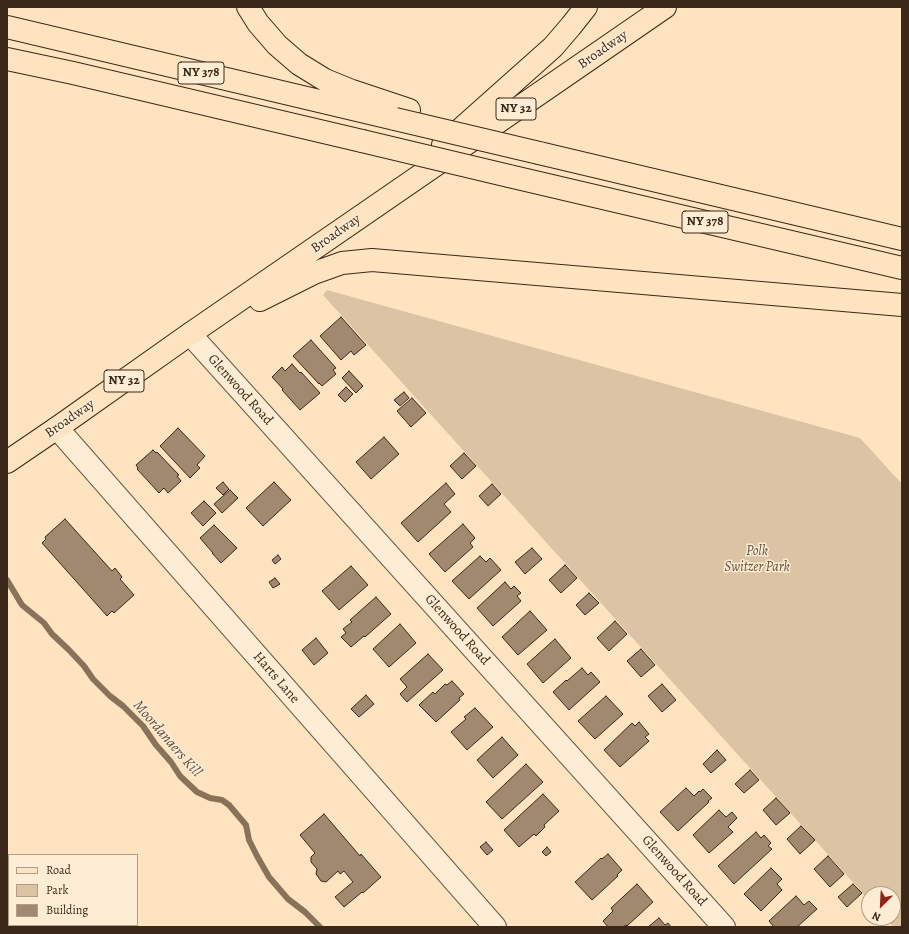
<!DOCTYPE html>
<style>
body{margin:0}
#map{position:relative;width:909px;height:934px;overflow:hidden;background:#fde3bf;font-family:Alegreya,serif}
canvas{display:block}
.frame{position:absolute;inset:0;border:8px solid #3c2818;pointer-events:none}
.legend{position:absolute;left:8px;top:854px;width:130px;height:72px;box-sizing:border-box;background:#feedd5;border:1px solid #b09e89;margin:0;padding:5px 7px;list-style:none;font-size:12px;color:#3c2818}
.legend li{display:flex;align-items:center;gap:8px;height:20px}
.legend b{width:20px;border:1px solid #b09e89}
.north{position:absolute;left:861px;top:886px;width:40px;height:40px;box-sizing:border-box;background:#feedd5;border:1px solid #b09e89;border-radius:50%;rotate:204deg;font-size:11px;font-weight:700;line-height:16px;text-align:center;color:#3c2818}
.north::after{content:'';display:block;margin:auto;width:14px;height:18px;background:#8f2418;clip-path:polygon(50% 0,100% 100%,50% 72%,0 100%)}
</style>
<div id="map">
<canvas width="909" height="934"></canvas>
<div class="frame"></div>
<ul class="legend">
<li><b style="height:5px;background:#fde3bf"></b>Road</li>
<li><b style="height:11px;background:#dcc3a3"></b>Park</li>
<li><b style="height:11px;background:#a0896f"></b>Building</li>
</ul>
<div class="north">N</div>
</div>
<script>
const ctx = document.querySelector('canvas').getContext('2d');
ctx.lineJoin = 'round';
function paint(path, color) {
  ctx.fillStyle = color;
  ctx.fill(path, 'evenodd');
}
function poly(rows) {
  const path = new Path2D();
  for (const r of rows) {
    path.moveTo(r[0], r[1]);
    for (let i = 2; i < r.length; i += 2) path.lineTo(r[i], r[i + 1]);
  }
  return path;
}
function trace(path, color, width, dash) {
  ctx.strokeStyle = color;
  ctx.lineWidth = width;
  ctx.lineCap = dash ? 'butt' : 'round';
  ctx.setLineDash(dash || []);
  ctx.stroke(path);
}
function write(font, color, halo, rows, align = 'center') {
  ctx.font = font + ' Alegreya,serif';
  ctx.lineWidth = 3;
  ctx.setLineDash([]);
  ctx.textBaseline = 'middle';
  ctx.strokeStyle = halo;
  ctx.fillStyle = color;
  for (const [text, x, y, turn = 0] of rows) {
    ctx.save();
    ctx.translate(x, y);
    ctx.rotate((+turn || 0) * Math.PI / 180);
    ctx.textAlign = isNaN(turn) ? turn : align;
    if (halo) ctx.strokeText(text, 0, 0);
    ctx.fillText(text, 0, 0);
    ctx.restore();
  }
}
paint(poly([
 [327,290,860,438,902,484,902,927,894,927,885,918,893,918,893,894,869,894,869,900,323,295]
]), '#dcc3a3');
trace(poly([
 [7,580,22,605,44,623,52,634,69,650,84,666,93,679,110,696,123,706,143,726,156,745,171,762,180,776,197,792,210,798,222,800,229,805,246,825,249,840,257,856,269,877,288,899,305,912,320,927]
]), '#88725a', 6);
const building = poly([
 [341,317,366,345,354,355,351,351,341,360,320,336,341,317],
 [311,340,336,368,333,370,336,374,322,386,319,383,319,384,293,356,311,340],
 [292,364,300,373,301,372,320,393,300,410,282,390,283,389,272,377,282,367,285,371,292,364],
 [349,371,363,386,356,393,342,378,349,371],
 [346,387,353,394,345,402,338,395,346,387],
 [404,392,409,398,400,406,394,400,404,392],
 [412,398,426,413,411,427,397,411,412,398],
 [178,428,205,456,197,465,200,468,190,478,160,446,178,428],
 [384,437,399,454,371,479,356,462,384,437],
 [153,450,156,453,157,452,179,475,177,476,181,481,168,493,164,488,159,493,137,469,138,468,136,465,153,450],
 [464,453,476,466,462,479,450,466,464,453],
 [223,482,229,489,223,495,216,488,223,482],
 [274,482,291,500,263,526,246,508,274,482],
 [446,483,455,494,444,504,451,512,418,542,401,523,446,483],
 [492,484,501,494,488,506,479,496,492,484],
 [230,490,238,498,222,513,214,504,230,490],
 [204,501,216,513,203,526,191,513,204,501],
 [65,519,112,571,115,568,122,577,120,579,134,595,114,613,112,611,107,616,42,543,46,539,45,537,65,519],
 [463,524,475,538,470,543,473,547,445,572,429,554,463,524],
 [214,525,237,548,221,563,212,553,213,553,200,538,214,525],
 [532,548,542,559,525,574,515,562,532,548],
 [278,555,281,559,275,564,272,560,278,555],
 [480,556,486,562,490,558,501,570,469,599,452,581,480,556],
 [565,565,577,578,561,593,549,580,565,565],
 [351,566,368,585,339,610,322,591,351,566],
 [275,578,280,584,273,588,269,582,275,578],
 [505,582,511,589,514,586,521,593,517,596,521,601,493,626,477,608,505,582],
 [589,593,599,603,585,615,576,605,589,593],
 [376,597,391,614,365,637,364,636,351,647,341,637,346,633,343,629,352,622,350,620,376,597],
 [530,611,547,630,518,655,502,637,530,611],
 [615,621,627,634,609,651,597,638,615,621],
 [400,624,416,643,389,667,373,649,400,624],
 [316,638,328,653,314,665,302,650,316,638],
 [555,639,571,658,543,683,527,664,555,639],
 [641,649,655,665,641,677,627,661,641,649],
 [428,654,443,670,407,702,400,694,407,687,400,679,428,654],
 [582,668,588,675,591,672,600,682,569,710,553,692,566,680,567,681,582,668],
 [452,681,464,694,459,698,460,700,436,722,419,705,433,692,435,694,445,684,447,685,452,681],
 [662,684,676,700,662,712,648,696,662,684],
 [366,695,374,704,359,717,351,709,366,695],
 [606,696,623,714,595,739,578,721,606,696],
 [475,708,493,727,467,750,451,732,466,719,464,717,475,708],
 [639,722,649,734,645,737,649,741,620,767,604,750,632,723,635,726,639,722],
 [502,737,518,755,493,778,477,760,502,737],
 [717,750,726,760,711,773,703,764,717,750],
 [526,764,543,782,502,819,486,802,526,764],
 [750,770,759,780,744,793,735,784,750,770],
 [686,788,694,796,699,791,700,792,703,789,712,798,708,801,709,802,678,831,660,812,686,788],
 [543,794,559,811,544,825,545,827,536,836,534,834,519,847,504,830,543,794],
 [776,798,790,813,776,825,763,810,776,798],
 [719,810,726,817,732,812,737,818,728,827,733,832,709,853,693,835,719,810],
 [324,814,360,856,361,854,381,877,363,893,362,892,344,907,335,897,353,882,344,871,340,874,338,871,326,882,321,881,316,874,317,869,311,862,311,857,315,853,300,835,324,814],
 [801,826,815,840,800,854,787,839,801,826],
 [756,832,761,838,764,835,771,843,768,846,772,849,734,884,718,866,756,832],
 [486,842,493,850,487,855,480,847,486,842],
 [547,847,551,852,546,856,542,852,547,847],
 [608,854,622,870,617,875,618,876,592,900,575,882,601,858,602,859,608,854],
 [828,856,844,874,830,887,814,869,828,856],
 [771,868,782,879,777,884,782,890,761,911,744,894,771,868],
 [637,884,653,902,627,926,626,925,623,927,608,927,603,921,613,911,611,908,637,884],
 [853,884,862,893,847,907,838,897,853,884],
 [796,896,804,905,809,901,817,909,797,927,774,927,769,921,796,896],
 [659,918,665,925,668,923,671,927,648,927,659,918]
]);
paint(building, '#a0896f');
trace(building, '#3c2818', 1);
const street = poly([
 [190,334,724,927],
 [57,428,495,927]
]);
const primary = poly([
 [248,7,258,23,277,45,299,64,325,80,352,91,409,110],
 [7,27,395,119],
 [7,59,73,73,362,141],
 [443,145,553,47,571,26,586,7],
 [539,153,902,239],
 [509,176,902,268],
 [260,300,314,273,342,263,372,260,902,305],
 [7,462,57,428,190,334,665,7]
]);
trace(street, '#6c5742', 24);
trace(primary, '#3c2818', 24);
trace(street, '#feedd5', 22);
trace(primary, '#fde3bf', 22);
const primaryBridge = poly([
 [395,119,539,153],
 [362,141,509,176]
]);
trace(primaryBridge, '#3c2818', 24, []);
trace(primaryBridge, '#fde3bf', 22);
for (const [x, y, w] of [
 [201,73,46],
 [516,109,40],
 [705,222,46],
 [124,381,40]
]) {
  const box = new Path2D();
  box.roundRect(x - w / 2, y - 11, w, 22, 3);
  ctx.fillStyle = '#feedd5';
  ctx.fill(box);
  trace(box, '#3c2818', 1);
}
write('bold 13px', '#3c2818', null, [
 ["NY 378",201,73],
 ["NY 32",516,109],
 ["NY 378",705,222],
 ["NY 32",124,381]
]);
write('14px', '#3c2818', '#feedd5', [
 ["Broadway",603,50,-35],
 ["Broadway",336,234,-35],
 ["Glenwood Road",240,390,48],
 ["Broadway",70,419,-35],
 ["Glenwood Road",457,630,48],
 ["Harts Lane",276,678,49],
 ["Glenwood Road",674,871,48]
]);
write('italic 14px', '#644f3b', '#feedd5', [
 ["Polk",757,552],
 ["Switzer Park",757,568]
]);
write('italic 15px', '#624d39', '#feedd5', [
 ["Moordanaers Kill",167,739,49]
]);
</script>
